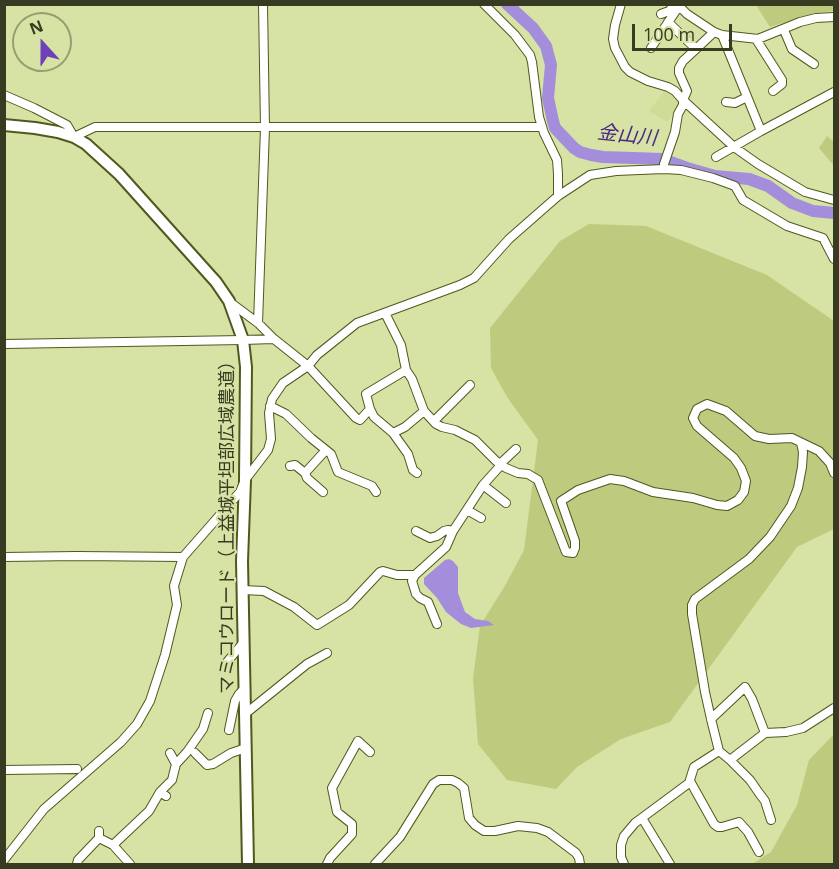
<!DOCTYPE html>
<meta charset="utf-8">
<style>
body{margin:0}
#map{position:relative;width:839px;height:869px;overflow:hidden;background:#d7e2a5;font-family:"Open Sans",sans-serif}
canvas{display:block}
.frame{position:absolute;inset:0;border:6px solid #363b22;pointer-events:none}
.north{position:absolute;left:12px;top:12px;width:60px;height:60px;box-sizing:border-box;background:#d7e2a5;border:2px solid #979f71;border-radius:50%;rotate:339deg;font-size:16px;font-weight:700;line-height:24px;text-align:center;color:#363b22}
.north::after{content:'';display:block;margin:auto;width:21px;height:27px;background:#6f41b9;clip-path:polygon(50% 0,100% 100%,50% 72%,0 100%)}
.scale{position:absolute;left:632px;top:24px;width:100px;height:27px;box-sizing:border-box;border:3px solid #363b22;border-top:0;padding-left:8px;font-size:18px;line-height:21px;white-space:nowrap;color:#363b22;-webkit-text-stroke:4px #d7e2a5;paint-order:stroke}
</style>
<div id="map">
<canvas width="839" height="869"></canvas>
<div class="frame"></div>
<div class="north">N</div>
<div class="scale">100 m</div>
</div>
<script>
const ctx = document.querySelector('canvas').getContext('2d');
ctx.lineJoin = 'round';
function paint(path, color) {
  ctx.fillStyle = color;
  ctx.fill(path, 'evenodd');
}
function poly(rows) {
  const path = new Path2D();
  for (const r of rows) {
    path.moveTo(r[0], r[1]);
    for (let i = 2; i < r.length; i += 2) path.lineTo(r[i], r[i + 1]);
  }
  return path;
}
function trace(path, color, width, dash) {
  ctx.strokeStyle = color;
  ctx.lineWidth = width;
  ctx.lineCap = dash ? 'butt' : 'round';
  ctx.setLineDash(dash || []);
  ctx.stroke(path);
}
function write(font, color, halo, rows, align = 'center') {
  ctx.font = font + ' "Open Sans","Noto Sans JP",sans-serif';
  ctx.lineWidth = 4.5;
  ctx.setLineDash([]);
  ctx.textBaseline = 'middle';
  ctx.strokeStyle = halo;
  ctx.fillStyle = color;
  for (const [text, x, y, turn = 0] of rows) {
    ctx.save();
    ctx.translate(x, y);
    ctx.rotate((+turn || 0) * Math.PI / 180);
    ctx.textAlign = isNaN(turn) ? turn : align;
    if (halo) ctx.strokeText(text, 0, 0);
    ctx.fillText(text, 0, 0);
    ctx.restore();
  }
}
paint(poly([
 [665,90,682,101,667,122,649,111]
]), '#cfdc96');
paint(poly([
 [756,5,834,5,834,11,815,13,770,27],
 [827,136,834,142,834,166,819,148],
 [589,224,646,226,767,275,834,321,834,529,797,547,670,722,621,739,577,767,556,789,507,780,478,744,473,678,480,626,506,584,524,550,538,440,507,397,491,368,490,328,560,241],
 [834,734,834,864,752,864,771,852,797,805,809,760]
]), '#becb7f');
paint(poly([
 [449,559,453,561,458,567,458,593,465,612,475,619,488,621,494,625,471,628,461,624,446,612,437,598,424,584,424,578,445,560]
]), '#a48edb');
trace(poly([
 [507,4,533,28,546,46,551,65,548,98,553,121,555,128,574,148,580,152,591,155,603,157,662,159,687,168,715,176,749,179,768,186,792,203,813,211,834,213]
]), '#a48edb', 12);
const minor = poly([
 [484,4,515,35,530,55,532,62,539,117,544,133,557,160,558,174,558,196],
 [621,4,615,25,613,39,615,48,625,67,630,72,648,81,668,87,675,91,683,100,734,147,758,164,805,192,834,200],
 [677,4,687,14,714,32,722,35,758,39,800,22,816,18,834,17],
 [661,14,669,11,675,4],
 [668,22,696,49,714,32],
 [784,30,792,49,814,64],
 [756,39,782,80,782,84,773,91],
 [651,48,679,6],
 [4,95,34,108,67,125,74,137,95,127,542,127],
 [726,102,735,103,747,97],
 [761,131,834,92],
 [716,157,761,131,722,35],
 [664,169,664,164,675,132,678,114,683,105,683,100,687,91,679,73,679,68,683,61,696,49],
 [231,303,258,323,274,339,308,366,317,355,357,323,460,285,474,278,509,239,558,196,590,175,616,171,664,169,681,170,713,178,735,186,743,200,787,226,823,238,834,259],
 [385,313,401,345,406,370,412,379,424,411,436,424,442,427,455,430,475,440,496,461,506,468,518,473,528,474,538,480,566,552,573,553,575,548,575,541,561,501,578,490,610,479,624,481,653,492,693,498,717,505,727,506,738,500,744,492,746,481,741,468,734,458,697,426,693,418,697,409,707,404,726,411,755,436,769,439,792,438,819,451,830,463,834,473],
 [258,323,265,128,263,4],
 [4,344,243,340,274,339],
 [270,406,286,414,311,438,326,450,305,473,307,478,323,492],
 [434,421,470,385],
 [393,433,374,417,370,409,366,394,406,370],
 [801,443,803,452,802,467,798,488,791,506,770,537,749,559,695,599,692,605,692,614,705,692,711,719,719,751,730,760,765,733,786,732,803,728,834,708],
 [326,450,331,454,338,472,372,486,376,492],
 [500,464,516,449],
 [501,465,483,485,506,503],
 [290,466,295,465,305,473],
 [417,473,413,470,408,454,393,433,405,427,424,411],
 [467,510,481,518],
 [416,531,430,538,437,536,444,531,448,530,453,531,483,485],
 [4,557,77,556,183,557],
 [243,590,264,591,294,607,317,625,349,605,380,572,383,571,397,575,415,575],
 [437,624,428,602,420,598,416,594,412,581,415,575,446,547,453,531],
 [227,662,243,643],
 [245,714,307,664,327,653],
 [711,719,745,687,752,699,765,733],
 [229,730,235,701,239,694,245,688],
 [170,753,176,764],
 [195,753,207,765,213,764,231,753,246,748],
 [730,760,750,780,759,793,765,801,771,820],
 [4,770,77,769],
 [690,781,714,824,718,827,722,827,739,822,748,832,759,852],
 [166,796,160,792,172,780,176,764,187,752,203,729,208,713],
 [642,818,670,864],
 [99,838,113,845,130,864],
 [113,845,149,811,160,792],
 [4,860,44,809,121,742,137,724,150,701,165,655,177,605,174,586,183,557,240,492,245,480,268,450,271,439,269,413,272,399,283,383,308,366,356,418,360,420,370,409],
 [77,864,78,860,99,838,99,831],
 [327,864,330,858,352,834,352,824,337,812,332,788,358,741,370,752],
 [375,864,400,837,433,784,439,780,452,780,458,783,464,788,469,818,475,825,484,831,495,831,518,826,537,828,548,832,576,853,579,858,580,864],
 [624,864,621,857,621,845,624,836,635,823,689,783,694,767,719,751]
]);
const tertiary = poly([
 [4,125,35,128,58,132,74,137,86,144,119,174,216,282,229,301,243,340,246,367,245,480,242,561,248,864]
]);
trace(minor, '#50581e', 10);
trace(tertiary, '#50581e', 14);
trace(minor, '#fff', 8);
trace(tertiary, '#fff', 10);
write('18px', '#363b22', '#d7e2a5', [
 ["マミコウロード（上益城平坦部広域農道）",228,523,-90]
]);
write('italic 20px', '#4b2882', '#d7e2a5', [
 ["金山川",627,136,6]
]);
</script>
